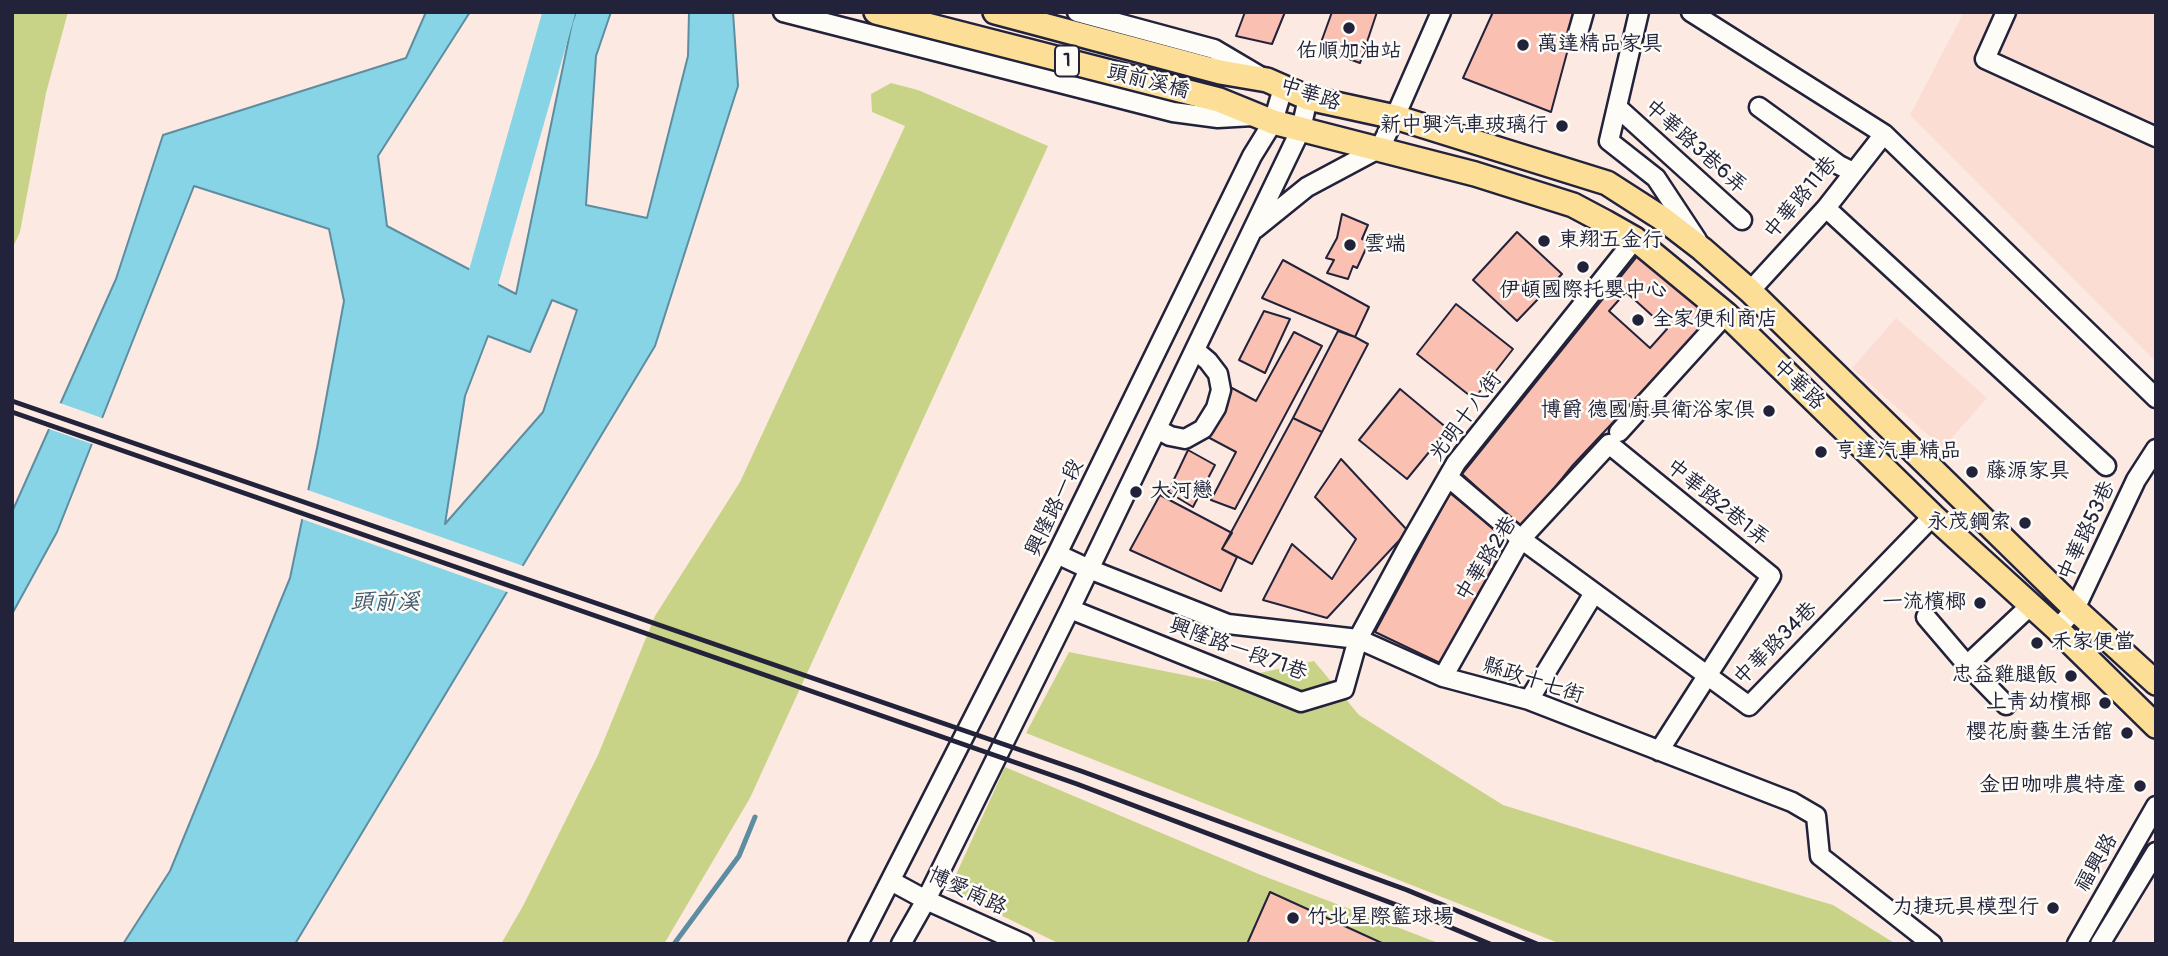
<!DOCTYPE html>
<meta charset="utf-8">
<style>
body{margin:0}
#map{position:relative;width:2168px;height:956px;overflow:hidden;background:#fceae2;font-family:Pangolin,sans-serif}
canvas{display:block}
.frame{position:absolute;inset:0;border:14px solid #22223b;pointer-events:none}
</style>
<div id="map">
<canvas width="2168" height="956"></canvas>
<div class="frame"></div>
</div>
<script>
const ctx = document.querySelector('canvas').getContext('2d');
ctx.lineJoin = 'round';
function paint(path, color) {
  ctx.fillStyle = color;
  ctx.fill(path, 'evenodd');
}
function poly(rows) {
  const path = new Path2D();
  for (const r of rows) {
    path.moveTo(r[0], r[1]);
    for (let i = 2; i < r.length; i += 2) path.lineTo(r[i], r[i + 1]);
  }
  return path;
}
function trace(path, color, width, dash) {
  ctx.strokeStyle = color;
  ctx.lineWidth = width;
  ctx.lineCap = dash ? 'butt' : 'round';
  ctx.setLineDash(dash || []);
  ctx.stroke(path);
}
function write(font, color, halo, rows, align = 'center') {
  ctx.font = font + ' Pangolin,"LXGW WenKai TC",sans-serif';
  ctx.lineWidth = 5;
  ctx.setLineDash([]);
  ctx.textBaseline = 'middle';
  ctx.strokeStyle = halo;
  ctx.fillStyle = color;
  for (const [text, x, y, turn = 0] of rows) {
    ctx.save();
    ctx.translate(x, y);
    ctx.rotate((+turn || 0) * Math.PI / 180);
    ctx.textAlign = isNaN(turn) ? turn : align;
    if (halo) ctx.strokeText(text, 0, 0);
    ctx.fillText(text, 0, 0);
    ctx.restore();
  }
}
paint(poly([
 [1964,12,2156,12,2156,362,1910,115],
 [1896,318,1987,398,1943,448,1852,368]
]), '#fbddd4');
paint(poly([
 [12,12,68,12,46,93,20,232,12,249],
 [891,83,918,90,1048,146,750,798,664,944,501,944,523,906,598,755,655,616,740,482,905,126,872,112,871,94],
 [1069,652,1219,682,1314,661,1359,715,1503,805,1671,857,1833,905,1896,944,1561,944,1026,733],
 [1005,767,1261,875,1441,944,1060,944,949,890]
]), '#c9d387');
const water = poly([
 [426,12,470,12,378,156,387,226,516,294,572,23,576,12,611,12,596,56,586,205,647,218,688,56,689,12,733,12,738,86,655,346,295,944,123,944,170,871,290,578,317,448,344,301,329,229,194,186,57,532,12,614,12,512,116,279,163,135,406,58,426,12],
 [552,300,577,310,543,412,445,524,465,396,488,336,530,352,552,300]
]);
paint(water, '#86d4e5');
trace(water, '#5e8da1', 2);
paint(poly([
 [57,402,105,419,95,445,46,428],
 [305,489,526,567,510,593,299,518]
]), '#fceae2');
trace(poly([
 [674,944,739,856,755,817]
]), '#5e8da1', 5);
trace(poly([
 [472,318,559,12]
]), '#86d4e5', 32);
const building = poly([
 [1245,12,1285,12,1272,44,1236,36,1245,12],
 [1332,12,1377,12,1360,63,1319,48,1332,12],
 [1493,12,1578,12,1551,112,1463,78,1493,12],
 [1342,214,1368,225,1362,239,1369,242,1357,268,1353,266,1348,279,1327,273,1334,260,1326,258,1337,238,1342,214],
 [1517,232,1562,274,1517,321,1473,280,1517,232],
 [1638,255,1712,317,1573,465,1522,528,1462,474,1638,255],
 [1283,260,1369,307,1355,337,1262,298,1283,260],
 [1626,292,1667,329,1650,348,1609,311,1626,292],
 [1456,304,1513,349,1474,399,1417,354,1456,304],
 [1264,311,1290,319,1265,373,1239,360,1264,311],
 [1338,331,1355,337,1368,344,1322,432,1293,418,1338,331],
 [1294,332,1322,346,1235,509,1211,500,1236,452,1204,435,1232,388,1256,401,1294,332],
 [1400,389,1448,429,1407,479,1359,440,1400,389],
 [1293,418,1322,432,1252,564,1222,549,1293,418],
 [1188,450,1215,465,1193,507,1168,492,1188,450],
 [1341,459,1408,531,1327,618,1263,600,1292,544,1332,579,1356,539,1315,497,1341,459],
 [1450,493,1510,542,1440,663,1375,632,1450,493],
 [1160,495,1232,533,1222,549,1237,557,1221,591,1130,550,1160,495],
 [1270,892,1384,944,1247,944,1270,892]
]);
paint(building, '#fac0b2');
trace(building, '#22223b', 2);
const minor = poly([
 [783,12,1173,112,1218,118,1253,116],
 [1077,12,1214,49,1258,75],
 [1639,12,1609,141,1656,178,1697,240],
 [1691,12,1884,134,2156,398],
 [2006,12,1985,59,2156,137],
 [1576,40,1584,12],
 [1617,107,1742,220],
 [1759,107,1839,165,1853,172],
 [1826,208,2106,466],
 [1255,229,1307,187,1380,148,1395,117,1441,12],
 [1750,291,1826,208,1884,134],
 [1157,429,1170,436,1185,439,1203,429,1216,408,1221,390,1218,374,1208,361,1195,350],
 [1619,432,1726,314],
 [1448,477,1521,539,1749,706,1933,516],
 [1057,554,1089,569,1228,624,1358,639,1443,677,1529,700,1792,802,1816,816,1820,856,1932,944],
 [1070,609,1301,702,1344,689,1358,639,1406,550,1456,463,1635,239],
 [1926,617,1967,665,2031,605],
 [2057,629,2075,609,2136,480,2156,449],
 [1967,665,2006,705],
 [1443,677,1521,539,1609,444,1771,576,1659,751],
 [1529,700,1594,593],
 [891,881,926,900,1024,944],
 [858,944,1057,554,1252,156,1273,122,1283,88],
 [901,944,926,900,1070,609,1252,231,1301,129,1308,98],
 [2077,944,2156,806],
 [2100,944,2156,852]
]);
const major = poly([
 [876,12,1219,100,1273,122,1475,174,1573,205,1605,222,1635,239,1726,314,1933,516,2057,629,2156,726],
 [995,12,1220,72,1267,80,1308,98,1395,117,1607,183,1663,219,1702,249,1750,291,2075,609,2156,683]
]);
trace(minor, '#22223b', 23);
trace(major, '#22223b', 28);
trace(minor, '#fdfcf7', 18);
trace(major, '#fcde96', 23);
trace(poly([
 [12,401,1081,771,1407,890,1537,944],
 [12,412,1077,784,1402,907,1490,944]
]), '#22223b', 5);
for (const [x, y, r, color] of [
 [1349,28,7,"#22223b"],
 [1523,45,7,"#22223b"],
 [1562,126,7,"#22223b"],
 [1544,241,7,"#22223b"],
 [1350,245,7,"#22223b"],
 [1583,267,7,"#22223b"],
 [1638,320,7,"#22223b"],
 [1769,411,7,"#22223b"],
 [1821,452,7,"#22223b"],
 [1972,472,7,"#22223b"],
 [1136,492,7,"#22223b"],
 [2025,523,7,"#22223b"],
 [1980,603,7,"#22223b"],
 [2037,643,7,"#22223b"],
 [2071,676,7,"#22223b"],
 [2105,703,7,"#22223b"],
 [2127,733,7,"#22223b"],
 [2140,786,7,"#22223b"],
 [2053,908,7,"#22223b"],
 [1293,918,7,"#22223b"]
]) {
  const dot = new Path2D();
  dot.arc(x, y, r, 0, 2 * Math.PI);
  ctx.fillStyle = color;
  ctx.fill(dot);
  trace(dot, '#fdfcf7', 2.5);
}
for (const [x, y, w] of [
 [1067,61,24]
]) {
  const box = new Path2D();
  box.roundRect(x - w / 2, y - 15.5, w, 31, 5);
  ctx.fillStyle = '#fdfcf7';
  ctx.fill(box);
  trace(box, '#22223b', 2);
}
write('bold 19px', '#22223b', null, [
 ["1",1067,61]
]);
write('21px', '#22223b', '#fdfcf7', [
 ["萬達精品家具",1537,45],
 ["佑順加油站",1349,52,"center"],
 ["新中興汽車玻璃行",1548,126,"right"],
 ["東翔五金行",1558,241],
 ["雲端",1364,245],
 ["伊頓國際托嬰中心",1583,291,"center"],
 ["全家便利商店",1652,320],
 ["博爵 德國廚具衛浴家俱",1755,411,"right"],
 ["亨達汽車精品",1835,452],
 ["藤源家具",1986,472],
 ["大河戀",1150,492],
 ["永茂鋼索",2011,523,"right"],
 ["一流檳榔",1966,603,"right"],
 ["禾家便當",2051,643],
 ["忠益雞腿飯",2057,676,"right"],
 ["上青幼檳榔",2091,703,"right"],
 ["櫻花廚藝生活館",2113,733,"right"],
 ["金田咖啡農特產",2126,786,"right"],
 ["力捷玩具模型行",2039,908,"right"],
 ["竹北星際籃球場",1307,918]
], 'left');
write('21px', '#22223b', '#fdfcf7', [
 ["頭前溪橋",1148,82,14],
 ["中華路",1310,95,18],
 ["中華路3巷6弄",1695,147,42],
 ["中華路11巷",1801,198,-50],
 ["中華路",1798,385,44],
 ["光明十八街",1466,417,-53],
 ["中華路2巷1弄",1717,503,39],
 ["興隆路一段",1055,508,-64],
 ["中華路53巷",2087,531,-65],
 ["中華路2巷",1487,559,-58],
 ["中華路34巷",1776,644,-45],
 ["興隆路一段71巷",1238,650,20],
 ["縣政十七街",1533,681,18],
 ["福興路",2097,863,-60],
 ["博愛南路",967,892,25]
]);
write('italic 23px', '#40576e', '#fdfcf7', [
 ["頭前溪",385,603]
]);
</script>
